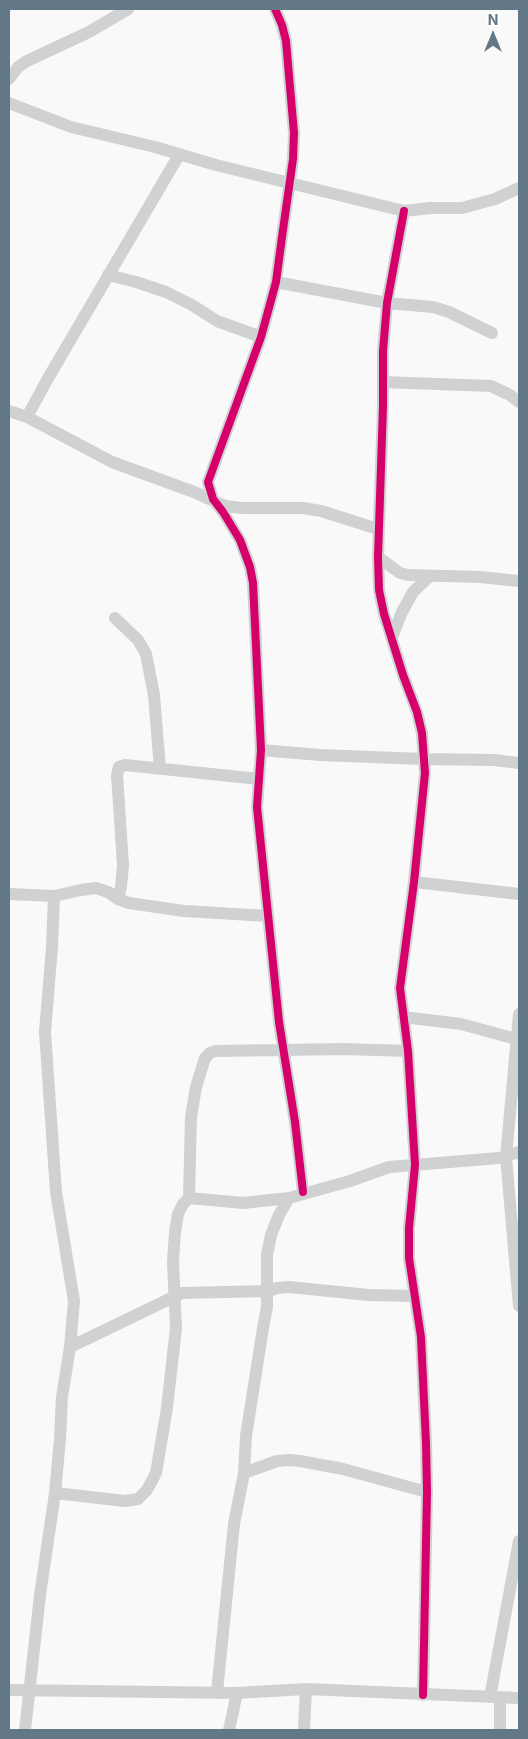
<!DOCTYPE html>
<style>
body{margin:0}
#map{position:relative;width:528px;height:1739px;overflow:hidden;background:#f9f9f9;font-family:Inter,sans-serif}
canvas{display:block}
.frame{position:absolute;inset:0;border:10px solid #627886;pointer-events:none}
.north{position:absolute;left:468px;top:10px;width:50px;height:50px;-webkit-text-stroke:4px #fff;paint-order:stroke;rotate:0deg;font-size:14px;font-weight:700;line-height:20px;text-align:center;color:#627886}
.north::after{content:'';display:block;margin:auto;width:18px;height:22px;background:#627886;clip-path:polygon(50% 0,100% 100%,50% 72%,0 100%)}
</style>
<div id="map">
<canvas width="528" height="1739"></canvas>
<div class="frame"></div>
<div class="north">N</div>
</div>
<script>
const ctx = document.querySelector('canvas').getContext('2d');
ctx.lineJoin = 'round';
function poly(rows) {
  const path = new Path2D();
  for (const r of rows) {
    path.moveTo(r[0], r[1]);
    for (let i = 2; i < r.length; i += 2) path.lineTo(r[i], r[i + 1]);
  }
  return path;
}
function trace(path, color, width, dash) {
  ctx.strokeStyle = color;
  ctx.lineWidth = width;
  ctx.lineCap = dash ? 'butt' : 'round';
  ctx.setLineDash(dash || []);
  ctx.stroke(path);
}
trace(poly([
 [275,9,282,25,286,41,294,133,293,159,282,237,276,282,261,337,208,482,213,499,223,512,240,540,250,567,253,583,261,750,257,807,279,1022,295,1122,303,1192],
 [9,79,18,67,27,61,89,32,128,9],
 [9,103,71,127,155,147,216,165,404,211,430,208,462,208,495,199,519,188],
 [404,211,387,303,383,351,383,406,378,557,379,590,384,614,403,675,417,712,422,733,425,773,414,882,400,988,408,1051,415,1165,409,1228,409,1258,421,1337,426,1443,427,1492,423,1695],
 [108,275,136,282,166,292,192,305,217,321,261,337],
 [276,282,387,303,433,307,449,312,492,333],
 [383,382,491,386,510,395,519,402],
 [9,411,27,417,112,462,194,492,225,506,242,508,303,508,321,511,378,529],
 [27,417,47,380,179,155],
 [378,557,400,573,408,575,480,577,519,581],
 [115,618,138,640,146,654,154,695,160,769],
 [392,637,402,612,413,592,430,576],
 [261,750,320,755,424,759,494,760,519,763],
 [414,882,519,894],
 [9,894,54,896,52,947,45,1032,56,1192,74,1301,70,1347,62,1397,60,1439,55,1493,40,1595,25,1730],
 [54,896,81,890,96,888,108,892,118,899,129,903,184,911,268,916],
 [118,899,121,887,123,865,117,775,119,767,125,765,259,779],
 [519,1014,506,1157,519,1306],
 [403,1017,461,1024,516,1039],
 [189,1198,243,1203,289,1198,350,1181,389,1167,499,1158,519,1152],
 [70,1347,182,1293,268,1291,277,1288,289,1287,369,1295,414,1296],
 [244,1473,277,1461,290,1460,300,1461,343,1469,427,1492],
 [55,1493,125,1501,138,1499,147,1490,156,1473,167,1408,176,1328,173,1262,175,1232,178,1214,183,1204,189,1198,191,1117,196,1087,205,1058,210,1053,215,1051,344,1049,408,1051],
 [9,1690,237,1693,306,1689,519,1698],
 [217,1692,234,1524,244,1473,246,1436,263,1328,267,1307,267,1255,271,1235,279,1215,289,1198],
 [490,1697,519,1541],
 [500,1697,500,1730],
 [229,1730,237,1693],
 [304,1730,306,1689]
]), '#cfd1d2', 12);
trace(poly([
 [275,9,282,25,286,41,294,133,293,159,282,237,276,282,261,337,208,482,213,499,223,512,240,540,250,567,253,583,261,750,257,807,279,1022,295,1122,303,1192],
 [404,211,387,303,383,351,383,406,378,557,379,590,384,614,403,675,417,712,422,733,425,773,414,882,400,988,408,1051,415,1165,409,1228,409,1258,421,1337,426,1443,427,1492,423,1695]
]), '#d6006c', 8);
</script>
